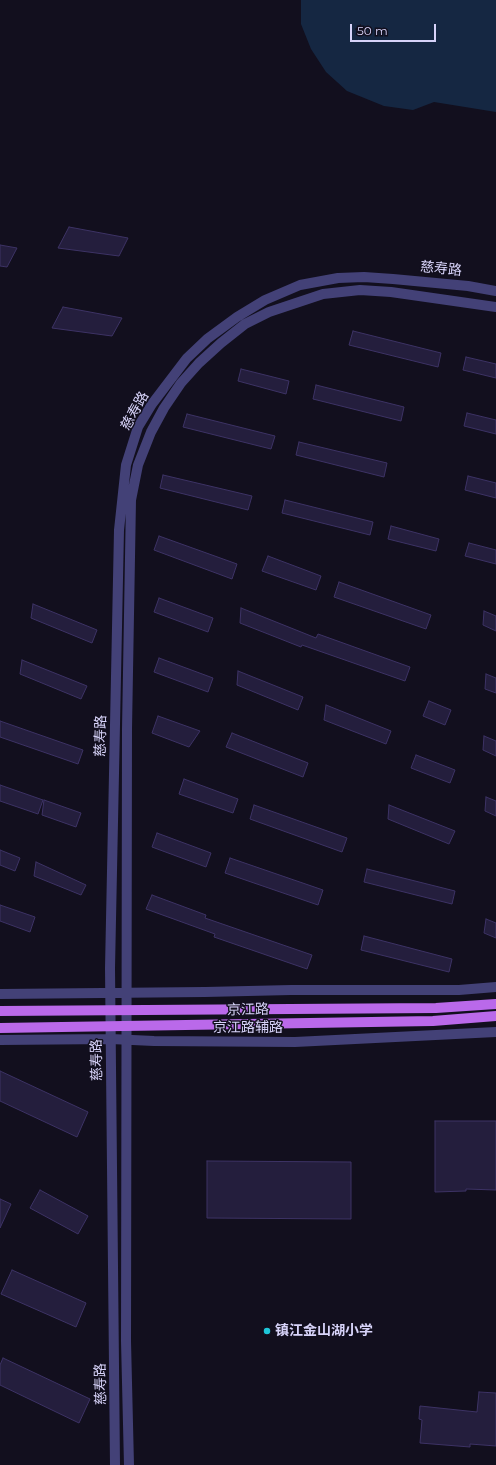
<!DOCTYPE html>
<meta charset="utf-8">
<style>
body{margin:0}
#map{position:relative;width:496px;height:1465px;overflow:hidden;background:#120f1e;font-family:Montserrat,sans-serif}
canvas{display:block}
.scale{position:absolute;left:350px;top:24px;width:86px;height:18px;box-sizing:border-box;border:2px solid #d7d3f9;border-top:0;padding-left:5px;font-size:12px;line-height:14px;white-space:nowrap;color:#d7d3f9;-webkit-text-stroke:3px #120f1e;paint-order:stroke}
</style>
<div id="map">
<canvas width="496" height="1465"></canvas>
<div class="scale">50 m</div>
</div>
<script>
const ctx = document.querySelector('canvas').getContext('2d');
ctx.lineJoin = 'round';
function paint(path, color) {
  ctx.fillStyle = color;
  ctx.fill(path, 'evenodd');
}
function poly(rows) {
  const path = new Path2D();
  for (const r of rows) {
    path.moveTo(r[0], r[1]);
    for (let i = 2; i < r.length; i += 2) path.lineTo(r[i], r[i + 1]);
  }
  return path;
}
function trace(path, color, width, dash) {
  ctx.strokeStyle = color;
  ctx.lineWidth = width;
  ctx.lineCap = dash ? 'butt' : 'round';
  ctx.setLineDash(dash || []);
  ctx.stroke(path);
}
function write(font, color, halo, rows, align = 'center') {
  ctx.font = font + ' Montserrat,"Noto Sans SC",sans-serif';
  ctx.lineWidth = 3;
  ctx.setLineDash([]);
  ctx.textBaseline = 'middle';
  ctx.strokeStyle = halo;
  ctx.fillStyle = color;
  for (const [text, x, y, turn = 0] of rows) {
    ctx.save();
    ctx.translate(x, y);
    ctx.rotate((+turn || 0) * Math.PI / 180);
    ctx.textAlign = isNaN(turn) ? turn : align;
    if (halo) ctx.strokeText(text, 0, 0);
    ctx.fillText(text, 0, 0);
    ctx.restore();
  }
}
paint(poly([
 [301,0,496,0,496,112,434,102,413,110,384,106,347,91,326,72,311,49,301,24]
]), '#152742');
const building = poly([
 [69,227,128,238,119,256,58,248,69,227],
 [0,245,17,248,7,267,0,266,0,245],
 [63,307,122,318,112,336,52,328,63,307],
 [353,331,441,353,438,367,349,345,353,331],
 [466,357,496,364,496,378,463,370,466,357],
 [241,369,289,381,286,394,238,381,241,369],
 [316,385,404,407,401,421,313,399,316,385],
 [467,413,496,420,496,434,464,426,467,413],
 [187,414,275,436,271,449,183,427,187,414],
 [299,442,387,463,384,477,296,455,299,442],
 [163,475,252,496,248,510,160,488,163,475],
 [468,476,496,483,496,498,465,490,468,476],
 [285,500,373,522,370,535,282,513,285,500],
 [391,526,439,539,436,551,388,539,391,526],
 [159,536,237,564,232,579,154,550,159,536],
 [469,543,496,550,496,564,465,556,469,543],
 [268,556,321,576,316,590,262,571,268,556],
 [339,582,431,615,426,629,334,597,339,582],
 [159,598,213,618,208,632,154,612,159,598],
 [33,604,97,630,92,643,31,618,33,604],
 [241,608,316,638,318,634,410,667,405,681,302,645,301,647,240,623,241,608],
 [484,611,496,616,496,631,483,625,484,611],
 [159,658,213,678,208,692,154,672,159,658],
 [22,660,87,686,81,699,20,674,22,660],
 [238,671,303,697,298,710,237,685,238,671],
 [486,674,496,678,496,693,485,689,486,674],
 [429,701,451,710,445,725,423,716,429,701],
 [326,705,391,731,386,744,324,720,326,705],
 [158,716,200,731,189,747,152,733,158,716],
 [0,721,83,750,78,764,0,737,0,721],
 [232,733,308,763,303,777,226,747,232,733],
 [484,736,496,741,496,756,483,750,484,736],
 [416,755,455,770,450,783,411,768,416,755],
 [184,779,238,799,233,813,179,794,184,779],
 [0,785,43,800,38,814,0,801,0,785],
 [486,797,496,801,496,816,485,811,486,797],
 [44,800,81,813,76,827,42,815,44,800],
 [254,805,347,838,342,852,250,819,254,805],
 [389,805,455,831,449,844,388,819,389,805],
 [157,833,211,853,206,867,152,847,157,833],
 [0,850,20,858,15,871,0,865,0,850],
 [230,858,323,890,318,905,225,873,230,858],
 [36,862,86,885,81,895,34,876,36,862],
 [367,869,455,891,452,904,364,882,367,869],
 [152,895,206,915,205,918,312,955,307,969,214,937,215,934,146,909,152,895],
 [0,905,35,917,30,932,0,921,0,905],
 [486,919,496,923,496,938,484,933,486,919],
 [364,936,452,959,449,972,361,950,364,936],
 [0,1071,88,1112,77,1137,0,1101,0,1071],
 [435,1121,496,1121,496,1190,466,1189,466,1191,435,1192,435,1121],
 [207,1161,351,1162,351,1219,207,1218,207,1161],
 [40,1190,88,1216,78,1234,30,1208,40,1190],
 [0,1199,11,1204,0,1228,0,1199],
 [12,1270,86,1303,76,1327,1,1294,12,1270],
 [3,1358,90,1399,79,1423,0,1385,0,1365,3,1358],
 [479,1392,496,1393,496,1446,470,1444,470,1447,420,1443,422,1420,419,1419,420,1406,477,1412,479,1392]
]);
paint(building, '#241e3d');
trace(building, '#3d3365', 1);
trace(poly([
 [0,994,205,992,291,990,459,990,496,987],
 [0,1040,111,1039,154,1041,295,1042,496,1032],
 [115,1465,110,968,119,530,126,465,138,427,152,404,187,358,207,339,237,317,265,300,300,285,338,278,364,277,393,279,468,286,496,291],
 [129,1465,126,1341,127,729,131,500,138,465,151,432,164,408,181,383,199,363,221,343,245,324,269,312,323,294,360,290,391,292,496,307]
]), '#434177', 10);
trace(poly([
 [0,1011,436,1008,496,1004],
 [0,1028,433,1021,496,1016]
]), '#ba69ea', 10);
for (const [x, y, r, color] of [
 [267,1331,4,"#1ec6d9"]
]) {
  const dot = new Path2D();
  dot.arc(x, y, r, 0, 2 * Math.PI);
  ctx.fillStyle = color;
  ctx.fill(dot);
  trace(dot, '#120f1e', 1.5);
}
write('14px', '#d7d3f9', '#120f1e', [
 ["慈寿路",441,269,6],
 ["慈寿路",135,411,-61],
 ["慈寿路",101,736,-89],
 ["京江路",248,1010,-1],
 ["京江路辅路",248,1028],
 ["慈寿路",97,1060,-91],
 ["慈寿路",101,1384,-91]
]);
write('bold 14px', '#d7d3f9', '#120f1e', [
 ["镇江金山湖小学",275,1331]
], 'left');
</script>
